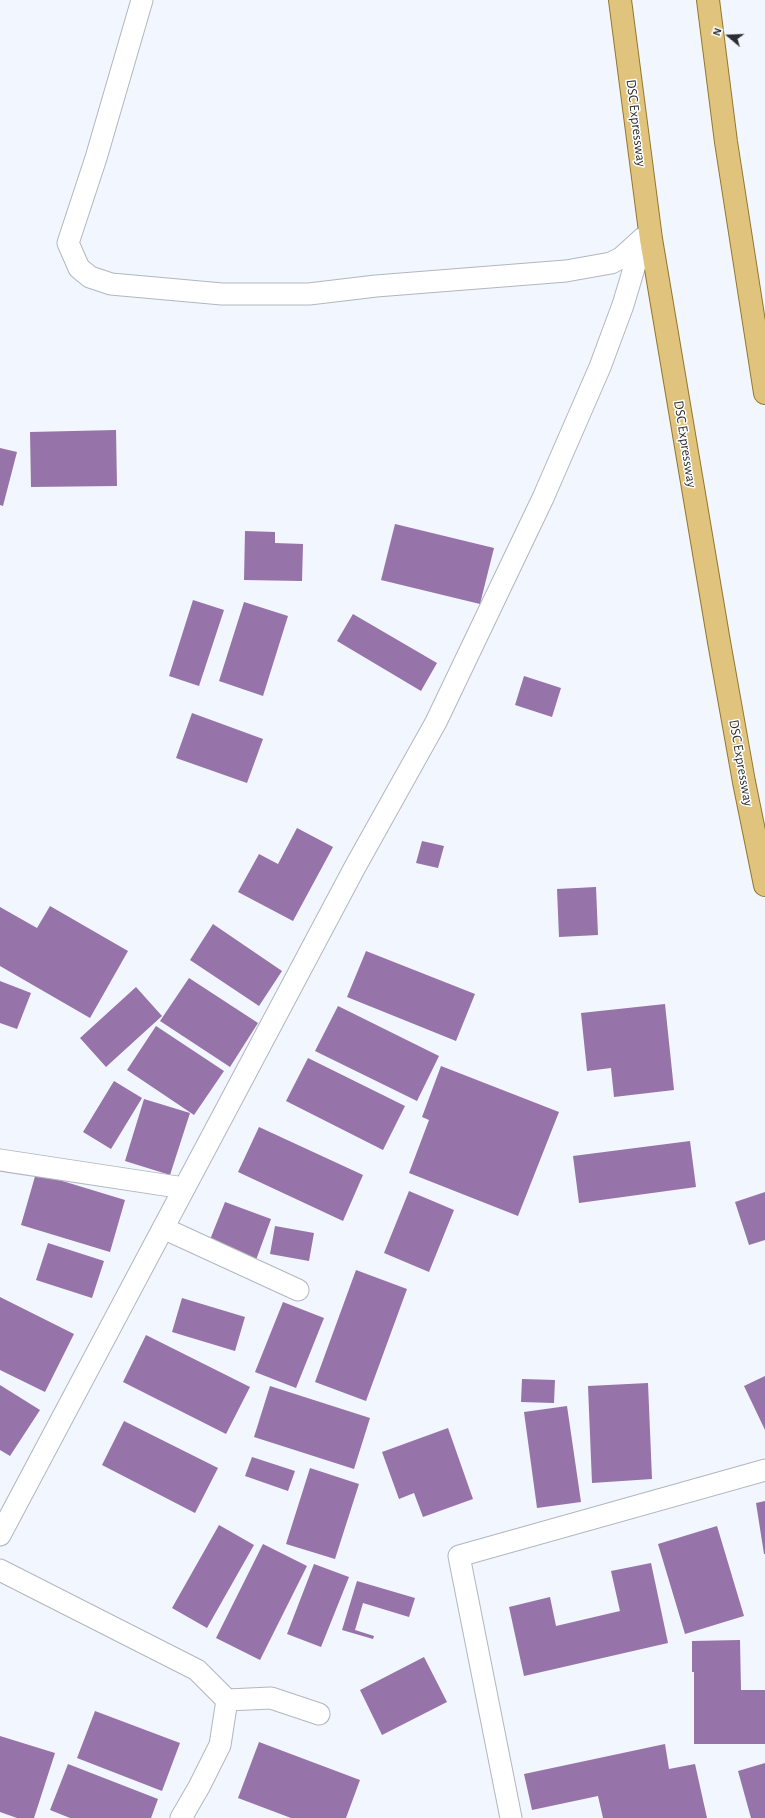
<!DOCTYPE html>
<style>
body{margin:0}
#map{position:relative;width:765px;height:1818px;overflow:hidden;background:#f2f6fe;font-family:"Alegreya Sans",sans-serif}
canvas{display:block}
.north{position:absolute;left:709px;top:16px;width:40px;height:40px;-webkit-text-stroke:3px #fff;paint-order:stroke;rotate:289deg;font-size:11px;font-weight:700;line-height:16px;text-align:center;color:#2b2d30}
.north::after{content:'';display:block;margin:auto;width:14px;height:18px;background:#2b2d30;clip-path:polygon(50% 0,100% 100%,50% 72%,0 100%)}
</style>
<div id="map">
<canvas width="765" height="1818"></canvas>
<div class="north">N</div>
</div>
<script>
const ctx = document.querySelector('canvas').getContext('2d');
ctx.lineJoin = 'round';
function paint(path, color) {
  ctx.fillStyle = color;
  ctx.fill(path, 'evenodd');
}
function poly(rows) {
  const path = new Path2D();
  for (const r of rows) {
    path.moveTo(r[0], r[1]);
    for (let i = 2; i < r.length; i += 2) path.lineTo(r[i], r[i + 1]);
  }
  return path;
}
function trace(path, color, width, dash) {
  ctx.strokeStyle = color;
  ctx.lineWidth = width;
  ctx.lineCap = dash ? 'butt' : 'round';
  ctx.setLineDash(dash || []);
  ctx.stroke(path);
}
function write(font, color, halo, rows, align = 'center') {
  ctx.font = font + ' "Alegreya Sans",sans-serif';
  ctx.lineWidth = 3;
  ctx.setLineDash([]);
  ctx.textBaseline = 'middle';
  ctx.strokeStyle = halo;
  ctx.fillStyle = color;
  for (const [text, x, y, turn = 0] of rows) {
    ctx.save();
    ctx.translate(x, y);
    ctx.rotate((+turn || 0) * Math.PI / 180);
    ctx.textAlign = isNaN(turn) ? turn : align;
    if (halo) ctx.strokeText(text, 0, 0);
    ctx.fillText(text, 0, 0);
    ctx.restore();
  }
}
paint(poly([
 [116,430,117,486,31,487,30,432],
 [0,448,17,452,3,506,0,505],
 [395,524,494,548,480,604,381,580],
 [245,531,275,532,275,543,303,544,302,581,244,580],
 [193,600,224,610,199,686,169,676],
 [244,602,288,616,263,696,219,681],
 [353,614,437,663,421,691,337,641],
 [524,676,561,688,552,717,515,705],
 [192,713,263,739,247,783,176,758],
 [297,828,333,847,293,921,238,892,259,854,278,864],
 [422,841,444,846,438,868,416,863],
 [596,887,598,935,559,937,557,889],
 [50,906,128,951,90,1018,0,966,0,907,37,928],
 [213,924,282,971,259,1006,190,960],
 [366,951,475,994,456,1041,347,997],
 [189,978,258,1023,230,1067,160,1021],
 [0,981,31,993,17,1029,0,1023],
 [136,987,162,1016,106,1067,80,1038],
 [665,1004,674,1090,614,1097,611,1068,587,1071,581,1013],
 [338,1006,439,1056,417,1101,315,1051],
 [156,1026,224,1071,194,1115,127,1070],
 [308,1058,405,1106,383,1150,286,1101],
 [441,1066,559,1112,518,1216,409,1173,429,1120,422,1117],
 [114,1081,142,1098,111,1149,83,1132],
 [144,1099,190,1113,170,1175,125,1161],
 [259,1127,363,1175,343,1221,238,1172],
 [690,1141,696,1187,579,1203,573,1156],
 [36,1173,125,1200,110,1252,21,1225],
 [409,1191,454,1210,429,1272,384,1253],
 [765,1192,765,1240,749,1245,735,1202],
 [225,1202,271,1219,256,1260,209,1242],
 [275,1226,314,1233,309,1261,270,1254],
 [48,1243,104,1261,92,1298,36,1280],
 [356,1270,407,1289,366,1401,315,1382],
 [0,1297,74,1334,45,1392,0,1370],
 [182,1298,245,1317,235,1351,172,1332],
 [283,1302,324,1318,296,1388,255,1372],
 [146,1335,250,1387,226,1434,123,1382],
 [765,1376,765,1430,744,1386],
 [522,1379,555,1380,554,1403,521,1402],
 [648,1383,652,1479,592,1483,588,1386],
 [0,1385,40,1410,10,1456,0,1450],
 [270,1386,370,1418,354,1469,254,1437],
 [567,1406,581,1502,537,1508,524,1412],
 [124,1421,218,1468,195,1513,102,1465],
 [448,1428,473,1499,423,1517,414,1493,399,1499,382,1452],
 [252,1457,295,1471,288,1491,245,1476],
 [310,1468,359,1484,335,1559,286,1544],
 [765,1501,765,1554,764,1554,756,1503],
 [219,1525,254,1545,207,1628,172,1608],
 [717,1526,744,1616,685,1634,658,1544],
 [263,1544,307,1566,260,1660,216,1638],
 [651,1563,668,1643,524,1676,509,1607,550,1597,556,1626,620,1611,611,1571],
 [314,1564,349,1577,321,1647,287,1634],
 [357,1581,415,1598,409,1617,363,1603,355,1630,374,1636,373,1639,342,1630],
 [740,1640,741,1690,765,1690,765,1744,694,1744,694,1672,692,1672,692,1641],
 [424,1657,447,1702,382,1735,360,1690],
 [95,1711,180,1743,162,1791,77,1758],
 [0,1736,55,1753,34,1818,17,1818,0,1812],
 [259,1742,360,1780,346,1818,291,1818,238,1798],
 [665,1744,669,1769,695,1764,707,1818,603,1818,598,1796,532,1810,524,1774],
 [765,1763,765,1818,751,1818,738,1771],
 [68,1764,158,1799,151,1818,70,1818,50,1810]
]), '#9673a9');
const street = poly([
 [142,0,96,158,68,243,79,268,90,277,111,284,222,294,309,294,376,286,566,271,611,263,621,258,643,238],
 [0,1160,184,1188],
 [163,1228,298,1290],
 [0,1535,355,867,436,722,543,498,600,367,623,305,635,265,641,251,651,239],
 [0,1570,197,1670,227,1700,220,1745,199,1787,181,1818],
 [227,1700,271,1698,319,1714],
 [511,1818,459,1556,765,1470]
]);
const primary = poly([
 [620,0,651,239,719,642,744,782,765,885],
 [708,0,726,142,765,393]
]);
trace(street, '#b2b6bf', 23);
trace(primary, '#94762a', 24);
trace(street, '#fff', 21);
trace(primary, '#e0c47d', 22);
write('14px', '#2b2d30', '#fff', [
 ["DSC Expressway",636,123,83],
 ["DSC Expressway",685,444,81],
 ["DSC Expressway",741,763,80]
]);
</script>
